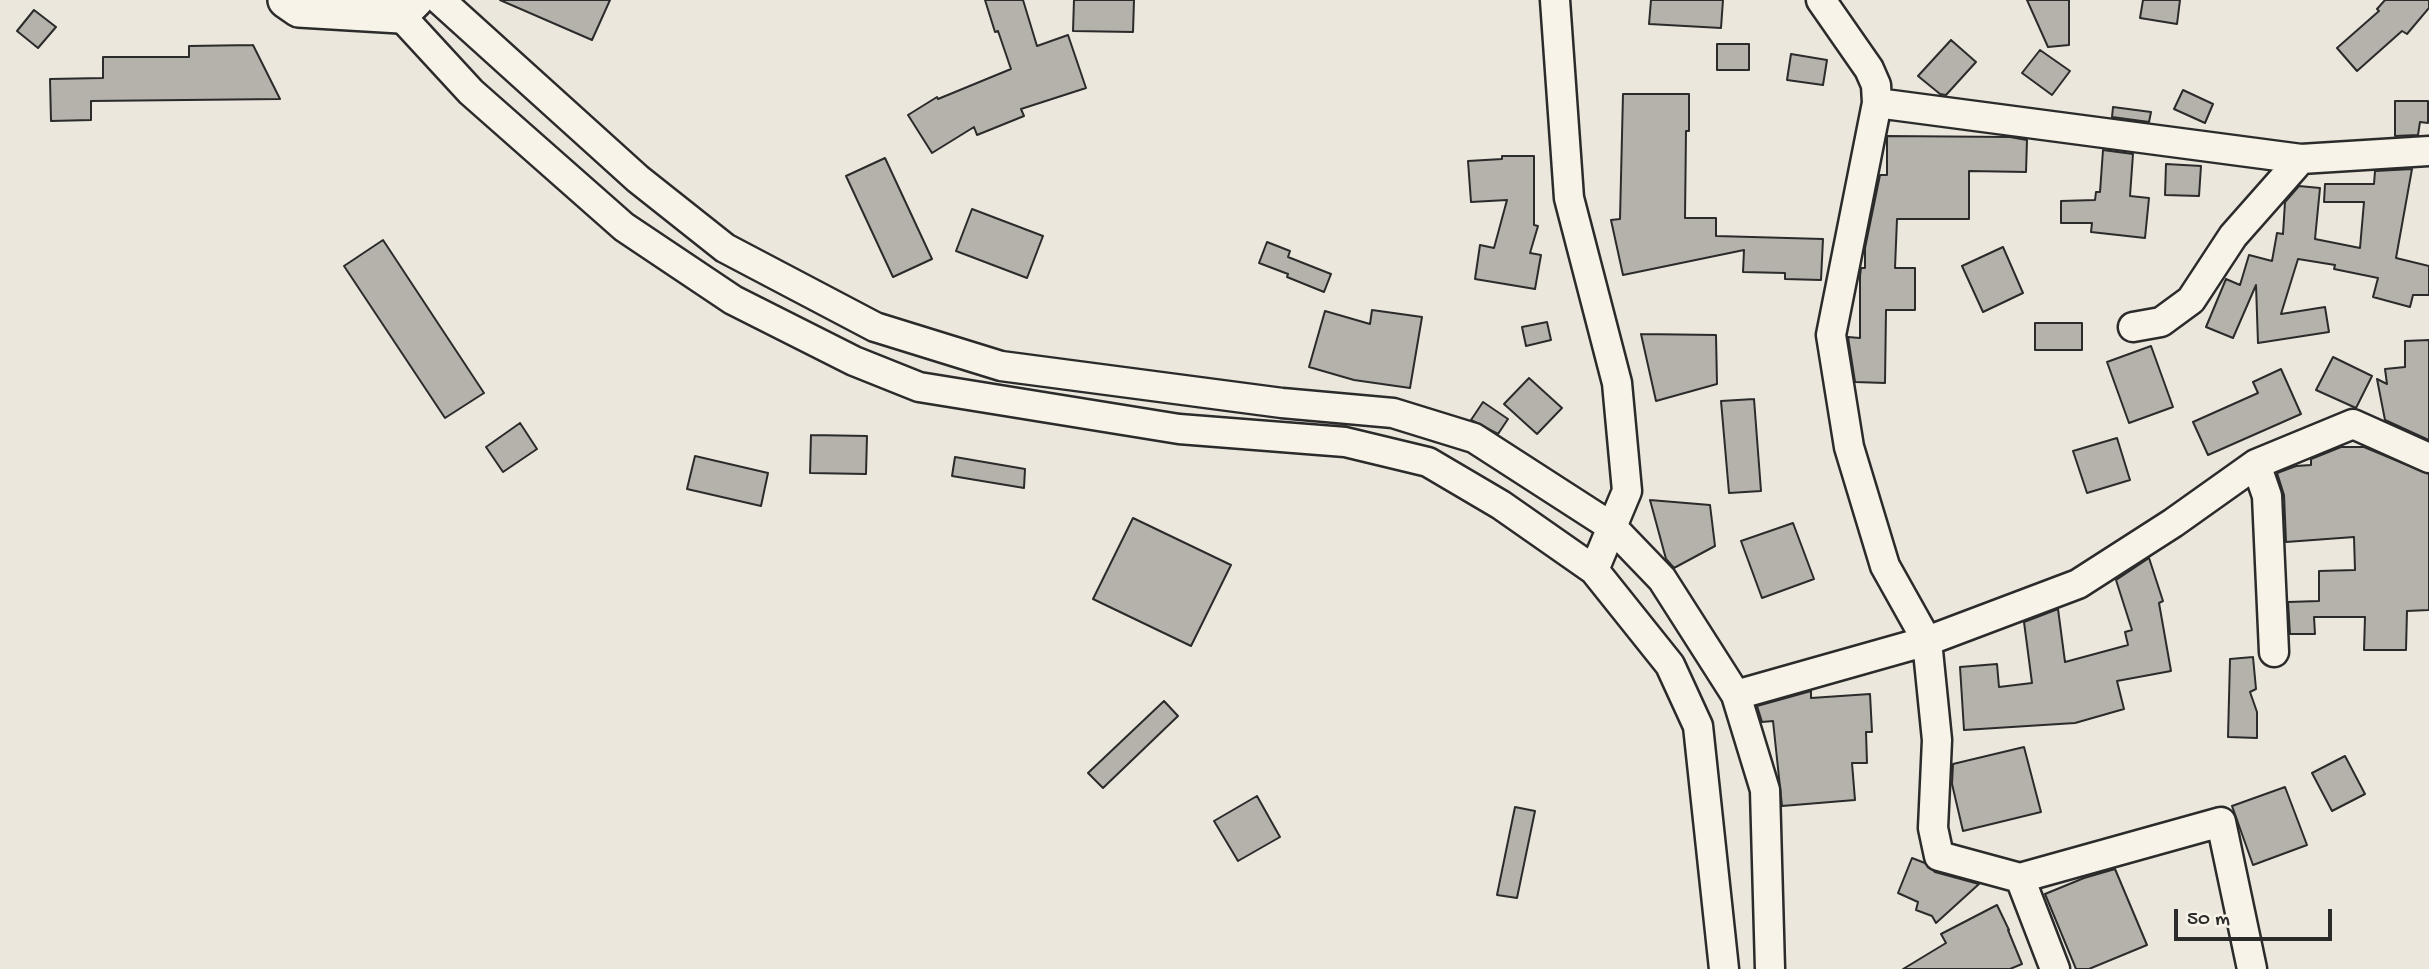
<!DOCTYPE html>
<style>
body{margin:0}
#map{position:relative;width:2429px;height:969px;overflow:hidden;background:#ebe7dd;font-family:"Gochi Hand",sans-serif}
canvas{display:block}
.scale{position:absolute;left:2174px;top:909px;width:158px;height:32px;box-sizing:border-box;border:4px solid #2b2b2b;border-top:0;padding-left:9px;font-size:21px;line-height:24px;white-space:nowrap;color:#2b2b2b;-webkit-text-stroke:5px #f7f3e8;paint-order:stroke}
</style>
<div id="map">
<canvas width="2429" height="969"></canvas>
<div class="scale">50 m</div>
</div>
<script>
const ctx = document.querySelector('canvas').getContext('2d');
ctx.lineJoin = 'round';
function paint(path, color) {
  ctx.fillStyle = color;
  ctx.fill(path, 'evenodd');
}
function poly(rows) {
  const path = new Path2D();
  for (const r of rows) {
    path.moveTo(r[0], r[1]);
    for (let i = 2; i < r.length; i += 2) path.lineTo(r[i], r[i + 1]);
  }
  return path;
}
function trace(path, color, width, dash) {
  ctx.strokeStyle = color;
  ctx.lineWidth = width;
  ctx.lineCap = dash ? 'butt' : 'round';
  ctx.setLineDash(dash || []);
  ctx.stroke(path);
}
const building = poly([
 [500,0,610,0,592,40,500,0],
 [985,0,1023,0,1037,46,1068,35,1086,88,1021,109,1024,116,977,135,974,127,932,153,908,115,937,97,938,99,1011,69,998,31,995,32,985,0],
 [1074,0,1134,0,1133,32,1073,31,1074,0],
 [1651,0,1723,0,1721,28,1649,24,1651,0],
 [2027,0,2069,0,2069,45,2048,47,2027,0],
 [2143,0,2180,0,2177,24,2140,18,2143,0],
 [2385,0,2429,0,2429,8,2407,34,2402,31,2357,71,2337,48,2379,11,2377,9,2385,0],
 [34,10,56,27,38,48,17,31,34,10],
 [1951,40,1976,62,1946,95,1940,94,1918,76,1951,40],
 [1717,44,1749,44,1749,70,1717,70,1717,44],
 [253,45,280,99,91,101,91,120,51,121,50,79,103,78,103,57,189,57,189,46,253,45],
 [2040,50,2070,71,2052,95,2022,73,2040,50],
 [1791,54,1827,60,1823,85,1787,80,1791,54],
 [2183,90,2213,104,2205,123,2174,109,2183,90],
 [1623,94,1689,94,1689,131,1686,131,1685,218,1716,218,1716,236,1823,239,1821,280,1785,279,1785,273,1743,272,1744,250,1623,275,1611,220,1620,219,1623,94],
 [2395,101,2428,101,2428,123,2420,122,2418,135,2395,136,2395,101],
 [2113,107,2151,112,2149,122,2112,117,2113,107],
 [1887,136,2010,137,2027,140,2026,172,1969,171,1969,219,1897,219,1895,268,1915,268,1915,310,1886,310,1885,383,1855,382,1848,337,1860,338,1860,276,1861,268,1865,268,1865,248,1880,175,1887,175,1887,136],
 [2103,150,2133,154,2130,196,2149,198,2145,238,2091,232,2092,223,2061,223,2061,201,2095,200,2096,192,2100,192,2103,150],
 [1502,156,1534,156,1534,225,1538,226,1530,253,1541,255,1535,289,1475,279,1480,245,1494,248,1507,200,1471,202,1468,161,1502,159,1502,156],
 [885,158,932,259,893,277,846,176,885,158],
 [2166,164,2201,166,2199,196,2165,195,2166,164],
 [2412,169,2396,258,2429,266,2429,295,2413,295,2410,307,2373,297,2378,278,2334,269,2335,265,2298,259,2281,314,2325,307,2329,332,2258,343,2256,285,2233,338,2206,327,2226,279,2240,285,2249,255,2272,261,2277,233,2283,234,2285,202,2299,186,2320,188,2315,239,2360,248,2364,202,2324,202,2325,184,2374,184,2375,171,2412,169],
 [972,209,1043,236,1027,278,956,251,972,209],
 [383,240,484,393,445,418,344,266,383,240],
 [1267,242,1290,251,1288,257,1331,274,1324,292,1287,277,1288,274,1259,263,1267,242],
 [2003,247,2023,293,1983,312,1962,266,2003,247],
 [1372,310,1422,317,1410,388,1354,380,1309,367,1325,311,1370,324,1372,310],
 [1547,322,1551,340,1526,346,1522,327,1547,322],
 [2035,323,2082,323,2082,350,2035,350,2035,323],
 [1641,334,1716,335,1717,384,1656,401,1641,334],
 [2429,340,2429,440,2385,420,2377,379,2387,384,2385,369,2405,367,2405,341,2429,340],
 [2151,346,2173,407,2129,423,2107,362,2151,346],
 [2333,357,2372,376,2356,408,2316,390,2333,357],
 [2281,369,2301,414,2208,455,2193,422,2258,393,2253,382,2281,369],
 [1529,378,1562,408,1537,434,1504,404,1529,378],
 [1754,399,1761,491,1729,493,1721,401,1754,399],
 [1483,402,1508,419,1498,434,1471,420,1483,402],
 [520,423,537,449,503,472,486,447,520,423],
 [811,435,867,436,866,474,810,473,811,435],
 [2117,438,2130,480,2087,493,2073,451,2117,438],
 [2341,447,2364,447,2429,474,2429,610,2407,611,2406,650,2364,650,2365,617,2314,617,2315,634,2290,634,2288,602,2319,601,2319,571,2355,570,2354,537,2286,542,2284,495,2277,473,2296,466,2311,465,2311,459,2341,447],
 [695,456,768,473,761,506,687,489,695,456],
 [955,457,1025,469,1024,488,952,476,955,457],
 [1650,500,1710,505,1715,546,1674,568,1666,559,1650,500],
 [1133,518,1231,565,1191,646,1093,599,1133,518],
 [1793,523,1814,579,1762,598,1741,541,1793,523],
 [2149,558,2163,601,2159,603,2171,671,2117,681,2124,709,2075,723,1964,730,1960,667,1997,664,1999,687,2032,683,2024,622,2058,609,2065,662,2128,645,2125,632,2132,630,2116,580,2149,558],
 [2253,657,2256,689,2250,692,2257,712,2257,738,2228,737,2230,659,2253,657],
 [1811,691,1811,698,1870,694,1872,732,1866,732,1867,763,1852,763,1855,800,1782,806,1773,721,1762,722,1757,706,1811,691],
 [1164,701,1178,716,1103,788,1088,773,1164,701],
 [2024,747,2041,812,1963,831,1952,784,1953,764,2024,747],
 [2345,756,2365,794,2332,811,2312,773,2345,756],
 [2285,787,2307,845,2253,865,2232,806,2285,787],
 [1257,796,1280,837,1238,861,1214,821,1257,796],
 [1515,807,1535,811,1517,898,1497,895,1515,807],
 [1912,858,1925,863,1935,872,1979,884,1936,923,1932,916,1916,910,1918,902,1898,893,1912,858],
 [2115,869,2147,945,2089,969,2076,969,2045,894,2084,878,2115,869],
 [1997,905,2009,930,2008,930,2022,964,2010,969,1903,969,1946,943,1941,934,1997,905]
]);
paint(building, '#b5b2ab');
trace(building, '#2b2b2b', 2);
const minor = poly([
 [391,0,400,15,471,92,624,227,733,300,854,361,919,387,1179,429,1345,442,1428,462,1501,505,1594,570,1670,665,1698,726,1724,969],
 [440,0,638,179,725,248,875,327,1001,366,1282,403,1393,413,1474,438,1612,527,1662,579,1736,695,1765,790,1770,969],
 [1555,0,1569,198,1617,383,1627,491,1594,570],
 [1821,0,1869,69,1876,85,1877,103,1831,335,1849,447,1885,566,1927,641,1937,740,1933,828,1939,856,2020,878,2221,822,2252,969],
 [1877,103,2301,159,2429,151],
 [2133,327,2161,322,2191,300,2233,236,2301,159],
 [2256,464,2267,496,2274,652],
 [1736,695,1927,641,2078,584,2173,523,2256,464,2353,424,2429,458],
 [2020,878,2055,969]
]);
const major = poly([
 [286,0,299,9,400,15,415,0]
]);
trace(minor, '#2b2b2b', 33);
trace(major, '#2b2b2b', 40);
trace(minor, '#f7f3e8', 28);
trace(major, '#f7f3e8', 35);
</script>
